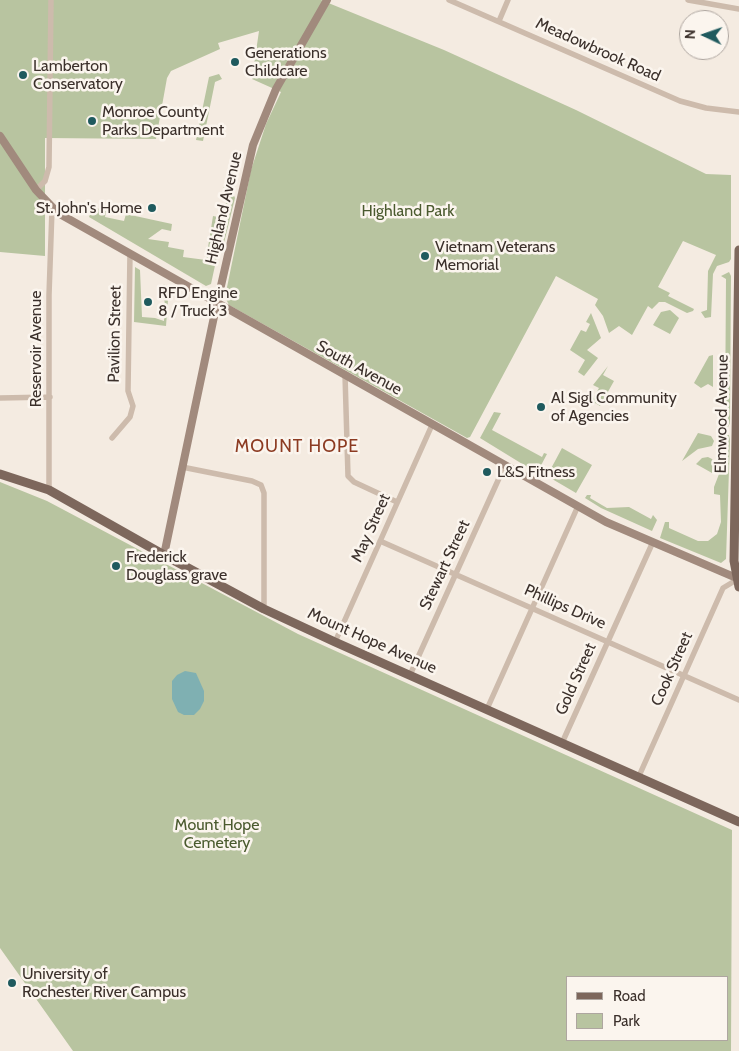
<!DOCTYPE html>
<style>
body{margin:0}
#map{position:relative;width:739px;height:1051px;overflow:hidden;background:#f4ebe1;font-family:Cabin,sans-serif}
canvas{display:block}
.legend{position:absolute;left:566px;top:976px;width:162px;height:65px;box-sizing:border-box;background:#fbf5ee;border:1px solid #aea6a0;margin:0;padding:6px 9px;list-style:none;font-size:15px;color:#3b302b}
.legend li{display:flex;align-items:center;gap:10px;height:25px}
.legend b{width:25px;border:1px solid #aea6a0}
.north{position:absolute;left:679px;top:10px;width:50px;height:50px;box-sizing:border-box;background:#fbf5ee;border:1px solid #aea6a0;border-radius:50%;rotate:273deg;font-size:14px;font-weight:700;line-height:20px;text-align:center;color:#3b302b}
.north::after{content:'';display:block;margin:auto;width:18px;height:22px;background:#1f5a5e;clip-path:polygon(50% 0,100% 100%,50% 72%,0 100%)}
</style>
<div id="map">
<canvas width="739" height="1051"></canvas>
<ul class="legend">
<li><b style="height:6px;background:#7d675c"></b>Road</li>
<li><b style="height:14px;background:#b8c4a0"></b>Park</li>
</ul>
<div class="north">N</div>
</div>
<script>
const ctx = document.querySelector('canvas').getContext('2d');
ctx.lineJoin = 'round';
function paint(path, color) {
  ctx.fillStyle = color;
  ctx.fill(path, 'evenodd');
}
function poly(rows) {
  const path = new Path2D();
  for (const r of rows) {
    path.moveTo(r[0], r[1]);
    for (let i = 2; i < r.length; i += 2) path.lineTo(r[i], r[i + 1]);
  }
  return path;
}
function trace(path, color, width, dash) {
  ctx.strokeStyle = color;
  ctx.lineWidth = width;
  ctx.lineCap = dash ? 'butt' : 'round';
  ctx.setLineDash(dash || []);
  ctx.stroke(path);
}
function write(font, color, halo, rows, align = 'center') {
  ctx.font = font + ' Cabin,sans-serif';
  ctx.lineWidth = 5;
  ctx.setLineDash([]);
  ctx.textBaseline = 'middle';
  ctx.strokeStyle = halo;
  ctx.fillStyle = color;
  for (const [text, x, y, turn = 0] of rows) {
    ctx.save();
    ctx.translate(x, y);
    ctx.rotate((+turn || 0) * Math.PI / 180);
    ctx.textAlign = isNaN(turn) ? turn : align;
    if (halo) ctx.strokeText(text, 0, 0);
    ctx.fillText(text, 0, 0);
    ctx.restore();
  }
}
paint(poly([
 [0,0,321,0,444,50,576,110,706,174,731,175,731,259,729,262,717,266,713,274,711,317,705,318,701,312,707,310,708,271,716,255,683,241,658,287,670,293,668,296,694,309,693,311,687,313,665,302,659,302,652,309,648,306,632,335,619,326,609,333,603,316,595,305,598,299,556,276,470,437,467,438,229,305,225,297,251,170,266,124,281,92,252,79,259,31,218,43,220,49,171,71,167,78,156,139,45,138,45,256,0,252],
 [219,74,222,79,215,82,203,141,196,140,209,77],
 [224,186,231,188,235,198,223,247,219,247,211,284,206,286,89,217,93,207,106,211,105,217,124,221,126,214,172,224,171,231,162,229,148,239,169,242,168,247,184,250,183,257,206,260,213,216,223,218,228,192,223,191],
 [135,267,140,270,142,317,155,318,164,321,165,286,163,284,169,287,166,326,134,322],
 [729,272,731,276,730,423,728,427,725,428,719,423,725,421,726,279,721,276],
 [670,310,679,318,670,334,653,325,661,312],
 [591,313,601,338,587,350,598,358,584,376,578,372,585,360,570,350,581,330,586,332,590,324,586,322],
 [713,355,713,387,708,384,701,388,694,383,709,356],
 [608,366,603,375,614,381,600,406,595,403,593,404,591,402,599,388,593,385],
 [494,412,501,413,492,430,542,457,544,453,547,454,537,473,480,438],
 [698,433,711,436,714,441,712,446,698,449,682,461],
 [723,435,729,435,730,440,726,559,721,563,660,538,665,522,669,522,669,528,698,541,708,541,717,534,721,522,720,495,714,494,714,487,719,474,720,440],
 [562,448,592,465,576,493,547,476],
 [708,457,712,459,714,463,712,473,696,464,702,458],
 [0,482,47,501,298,634,732,830,731,1051,73,1051,0,948],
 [568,977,728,977,728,1040,568,1040],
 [587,495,591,495,590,498,607,508,629,507,651,519,653,515,657,520,652,531,601,508,585,498]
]), '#b8c4a0');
paint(poly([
 [185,671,196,673,204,691,204,701,200,709,194,715,184,715,178,712,172,699,172,681,177,675]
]), '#7fb0b2');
trace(poly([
 [449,0,680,101,706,108,739,112],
 [688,0,739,9],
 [499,21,508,0],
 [36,190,45,181,49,167,51,0],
 [345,375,348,476,354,482,397,502],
 [0,398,50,397],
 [112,438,130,417,133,406,128,391,130,253],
 [182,467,252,481,261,485,264,493,264,609],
 [49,490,49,295,52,209],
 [380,541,739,700],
 [335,642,432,425],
 [410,675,505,465],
 [487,709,578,506],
 [562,743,652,544],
 [639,776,723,588,738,579]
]), '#cdbbac', 5.5);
trace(poly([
 [0,136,36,190,58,213,606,522,739,579],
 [164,555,215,312,253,145,276,89,327,0]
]), '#a18a7d', 8);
trace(poly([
 [739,250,734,561,739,587],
 [0,474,49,490,164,555,264,609,335,642,739,822]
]), '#7d675c', 9);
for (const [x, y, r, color] of [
 [235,62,5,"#1f5a5e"],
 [23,75,5,"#1f5a5e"],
 [92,121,5,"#1f5a5e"],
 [152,208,5,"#1f5a5e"],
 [425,256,5,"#1f5a5e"],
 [148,302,5,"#1f5a5e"],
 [541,407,5,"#1f5a5e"],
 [487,472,5,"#1f5a5e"],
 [116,566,5,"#1f5a5e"],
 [12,983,5,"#1f5a5e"]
]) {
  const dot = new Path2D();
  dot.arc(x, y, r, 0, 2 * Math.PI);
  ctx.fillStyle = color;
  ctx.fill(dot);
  trace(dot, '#fbf5ee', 2);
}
write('16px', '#3b302b', '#fbf5ee', [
 ["Meadowbrook Road",598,50,24],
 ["Highland Avenue",224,208,-77],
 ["Pavilion Street",115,334,-89],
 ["Reservoir Avenue",36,349,-90],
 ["South Avenue",359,368,29],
 ["Elmwood Avenue",722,414,-89],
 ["May Street",371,528,-66],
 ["Stewart Street",445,565,-65],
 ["Phillips Drive",565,607,24],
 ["Mount Hope Avenue",372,641,24],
 ["Cook Street",672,669,-66],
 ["Gold Street",576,679,-66]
]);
write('16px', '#3b302b', '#fbf5ee', [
 ["Generations",245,53],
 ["Childcare",245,71],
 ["Lamberton",33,66],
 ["Conservatory",33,84],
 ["Monroe County",102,112],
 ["Parks Department",102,130],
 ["St. John's Home",142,208,"right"],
 ["Vietnam Veterans",435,247],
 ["Memorial",435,265],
 ["RFD Engine",158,293],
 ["8 / Truck 3",158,311],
 ["Al Sigl Community",551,398],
 ["of Agencies",551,416],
 ["L&S Fitness",497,472],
 ["Frederick",126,557],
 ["Douglass grave",126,575],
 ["University of",22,974],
 ["Rochester River Campus",22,992]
], 'left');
write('16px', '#4a5a2e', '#fbf5ee', [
 ["Highland Park",408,211],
 ["Mount Hope",217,825],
 ["Cemetery",217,843]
]);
ctx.letterSpacing = '1px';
write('18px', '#8c3b22', '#fbf5ee', [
 ["MOUNT HOPE",297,447]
]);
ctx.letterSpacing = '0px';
</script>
